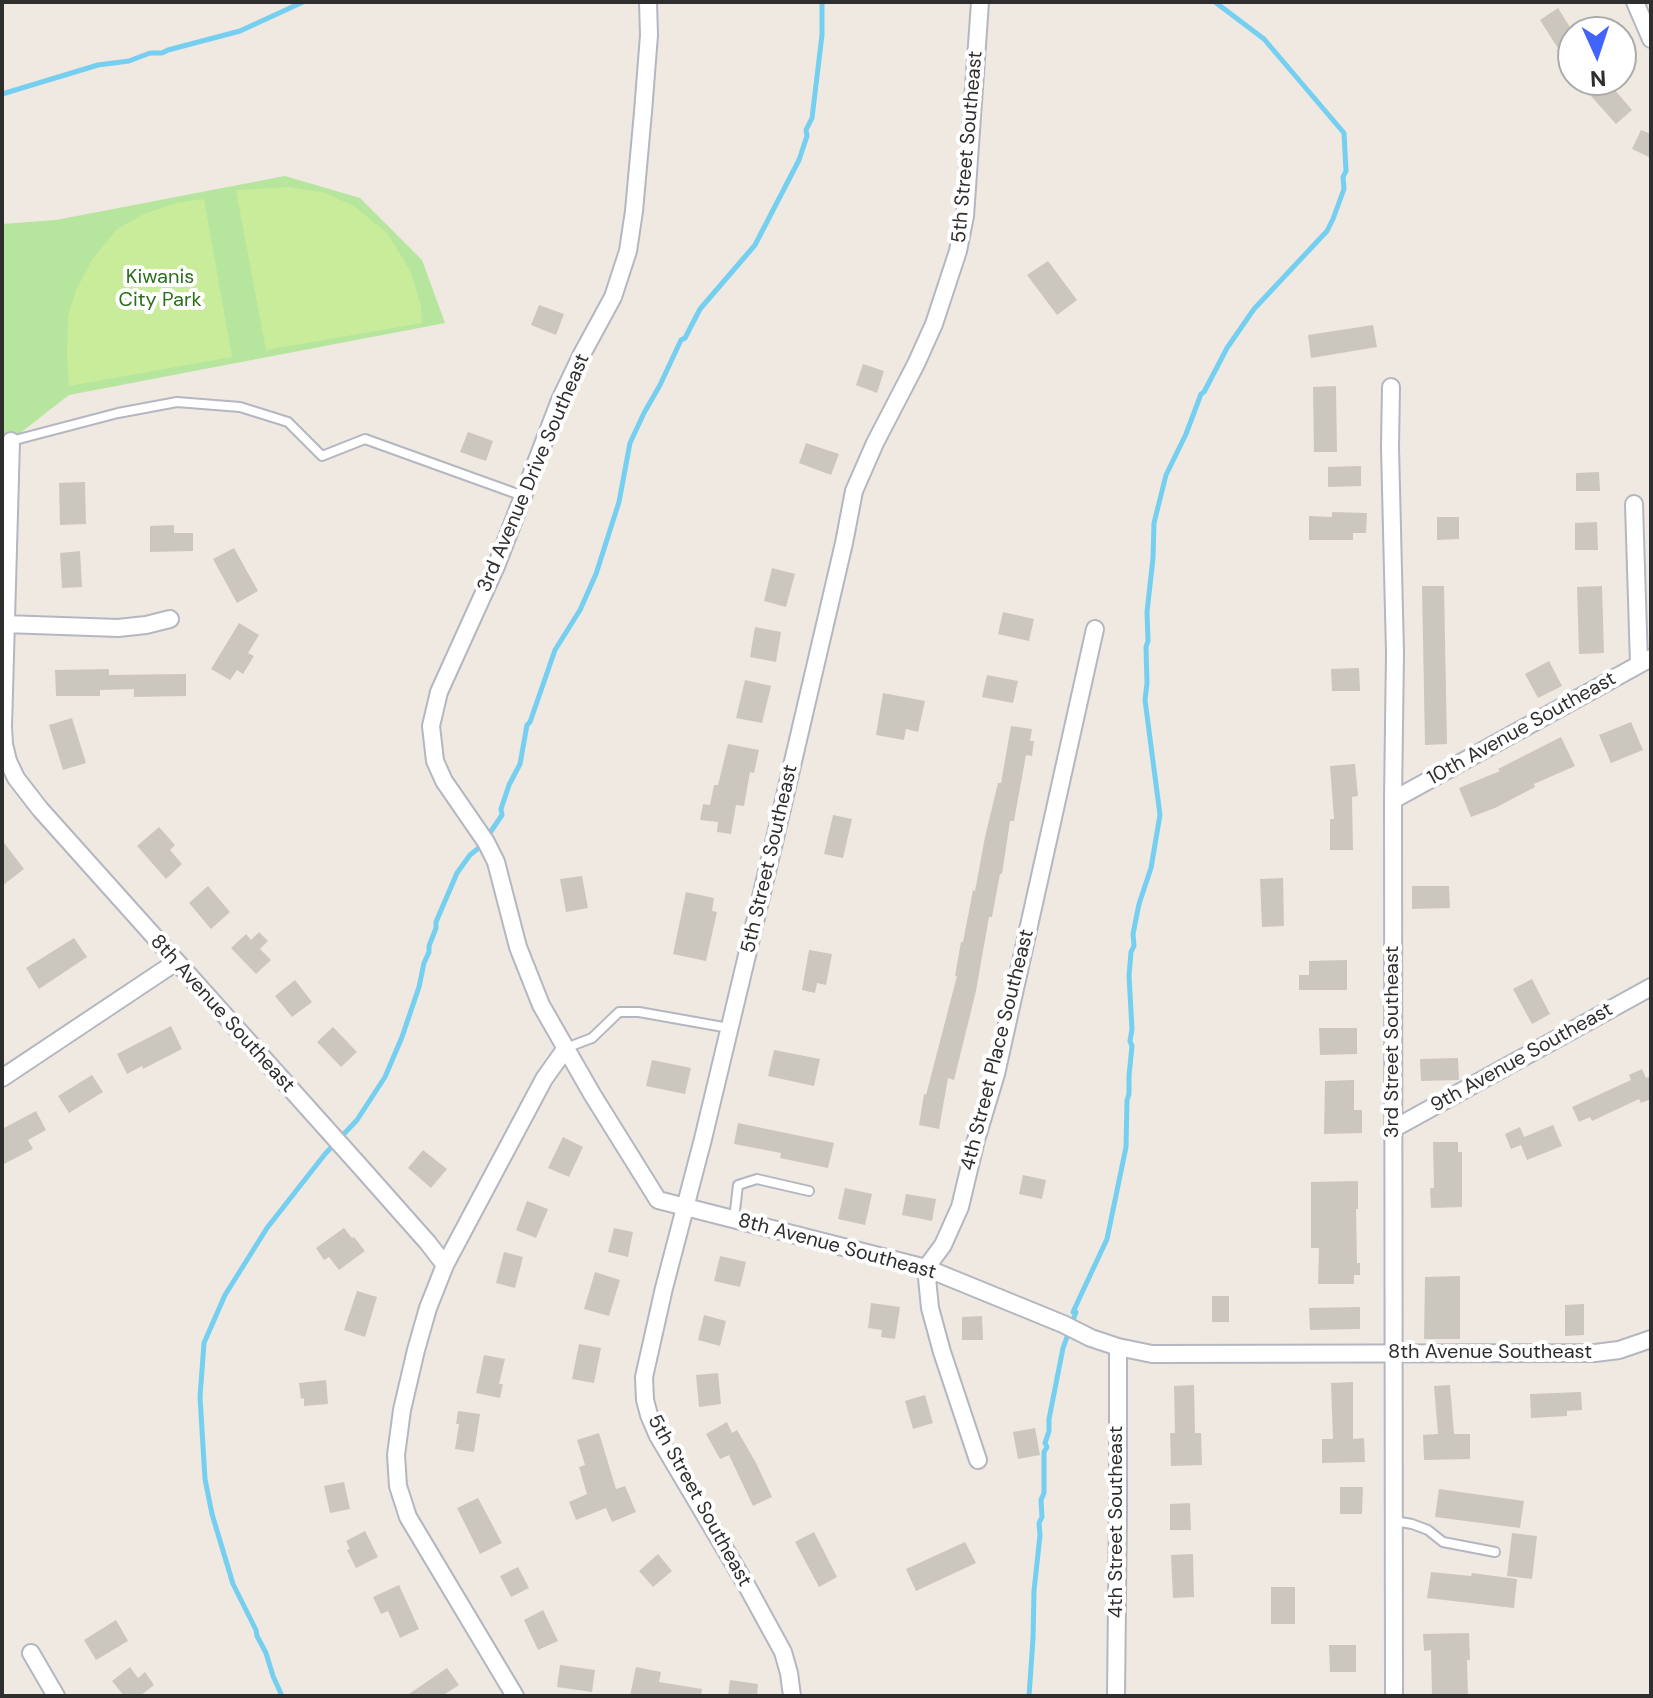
<!DOCTYPE html>
<style>
body{margin:0}
#map{position:relative;width:1653px;height:1698px;overflow:hidden;background:#efe9e1;font-family:"DM Sans",sans-serif}
canvas{display:block}
.frame{position:absolute;inset:0;border:4px solid #2e2e2e;pointer-events:none}
.north{position:absolute;left:1557px;top:16px;width:80px;height:80px;box-sizing:border-box;background:#fff;border:2px solid #ababab;border-radius:50%;rotate:177deg;font-size:22px;font-weight:700;line-height:32px;text-align:center;color:#2e2e2e}
.north::after{content:'';display:block;margin:auto;width:28px;height:36px;background:#4264fb;clip-path:polygon(50% 0,100% 100%,50% 72%,0 100%)}
</style>
<div id="map">
<canvas width="1653" height="1698"></canvas>
<div class="frame"></div>
<div class="north">N</div>
</div>
<script>
const ctx = document.querySelector('canvas').getContext('2d');
ctx.lineJoin = 'round';
function paint(path, color) {
  ctx.fillStyle = color;
  ctx.fill(path, 'evenodd');
}
function poly(rows) {
  const path = new Path2D();
  for (const r of rows) {
    path.moveTo(r[0], r[1]);
    for (let i = 2; i < r.length; i += 2) path.lineTo(r[i], r[i + 1]);
  }
  return path;
}
function trace(path, color, width, dash) {
  ctx.strokeStyle = color;
  ctx.lineWidth = width;
  ctx.lineCap = dash ? 'butt' : 'round';
  ctx.setLineDash(dash || []);
  ctx.stroke(path);
}
function write(font, color, halo, rows, align = 'center') {
  ctx.font = font + ' "DM Sans",sans-serif';
  ctx.lineWidth = 8;
  ctx.setLineDash([]);
  ctx.textBaseline = 'middle';
  ctx.strokeStyle = halo;
  ctx.fillStyle = color;
  for (const [text, x, y, turn = 0] of rows) {
    ctx.save();
    ctx.translate(x, y);
    ctx.rotate((+turn || 0) * Math.PI / 180);
    ctx.textAlign = isNaN(turn) ? turn : align;
    if (halo) ctx.strokeText(text, 0, 0);
    ctx.fillText(text, 0, 0);
    ctx.restore();
  }
}
paint(poly([
 [285,176,360,198,422,260,445,323,69,395,2,447,2,224,56,220]
]), '#b6e59e');
paint(poly([
 [288,187,323,192,354,206,387,233,411,272,421,306,422,323,266,350,236,190],
 [204,199,232,357,69,386,67,355,68,316,76,290,92,260,117,229,144,214,176,203]
]), '#c9ec9a');
trace(poly([
 [2,94,98,65,129,61,150,53,162,53,168,50,240,31,303,2],
 [282,1696,273,1676,266,1653,257,1636,256,1630,233,1584,212,1514,205,1479,200,1397,204,1343,225,1295,267,1228,325,1154,357,1120,385,1077,402,1037,419,987,424,963,429,952,429,946,436,928,436,922,457,873,470,855,481,846,502,815,501,809,509,785,520,764,527,725,530,722,555,650,580,610,596,574,619,502,630,443,644,413,660,385,681,340,685,338,700,309,755,245,799,160,807,136,806,130,812,118,822,35,822,2],
 [1029,1696,1033,1639,1034,1591,1040,1535,1039,1523,1042,1517,1041,1500,1044,1493,1044,1452,1047,1447,1045,1443,1049,1431,1049,1419,1063,1348,1076,1312,1073,1312,1107,1239,1126,1147,1127,1100,1129,1094,1129,1076,1132,1046,1130,1041,1132,1029,1129,976,1131,952,1134,946,1133,934,1139,904,1151,868,1160,815,1145,700,1147,683,1146,647,1148,641,1147,612,1153,558,1154,523,1166,475,1186,434,1201,394,1204,392,1227,348,1254,309,1327,231,1333,219,1344,189,1343,177,1346,171,1344,133,1264,39,1215,2]
]), '#75cff0', 5);
paint(poly([
 [1558,8,1573,32,1573,59,1565,46,1559,50,1540,20],
 [1608,82,1632,110,1616,124,1591,96],
 [1641,130,1651,134,1651,158,1632,149],
 [1048,261,1077,300,1057,315,1027,275],
 [539,305,564,314,556,335,531,325],
 [1373,325,1377,347,1311,358,1308,335],
 [863,364,884,371,877,393,856,385],
 [1336,386,1337,452,1314,452,1313,387],
 [468,432,493,441,486,461,460,452],
 [806,443,839,454,831,475,799,463],
 [1361,466,1361,486,1328,487,1328,467],
 [1599,472,1600,491,1576,491,1576,473],
 [85,482,86,524,60,525,59,483],
 [1332,512,1367,513,1366,533,1353,533,1353,540,1309,540,1309,516,1332,517],
 [1437,517,1459,517,1459,539,1437,540],
 [1597,522,1598,550,1575,550,1575,523],
 [174,525,174,533,193,533,193,551,150,552,150,526],
 [234,548,258,591,237,603,213,559],
 [80,551,82,587,62,588,60,553],
 [772,568,795,574,786,607,764,601],
 [1422,586,1444,586,1447,744,1425,745],
 [1602,586,1604,653,1579,654,1577,587],
 [1003,612,1034,619,1029,641,998,634],
 [239,623,259,635,248,653,254,656,243,674,237,670,230,680,211,669],
 [755,627,781,632,776,662,750,657],
 [1549,661,1562,686,1538,698,1525,674],
 [1359,668,1360,691,1332,691,1331,669],
 [109,669,109,675,186,674,186,696,134,697,134,689,100,690,100,696,56,696,55,670],
 [987,675,1018,681,1013,703,982,697],
 [745,680,771,686,762,723,736,718],
 [883,693,925,701,918,732,906,729,904,740,876,735],
 [72,718,86,763,63,770,49,725],
 [1631,722,1643,750,1611,763,1599,735],
 [1011,726,1032,729,1030,741,1034,741,1032,756,1026,755,1014,821,1010,821,1002,874,1000,874,992,917,989,917,976,991,954,1080,948,1078,939,1129,919,1125,924,1094,926,1095,957,976,955,976,961,942,963,942,973,890,975,891,985,837,998,783,1001,783],
 [1561,737,1575,766,1534,784,1535,787,1495,808,1471,817,1459,788,1500,771,1498,769],
 [728,744,759,750,754,773,750,772,744,806,736,805,731,834,717,832,718,822,700,820,703,804,710,805,714,785,718,785],
 [1355,764,1358,796,1352,797,1353,850,1330,850,1330,819,1334,819,1330,766],
 [833,815,852,819,843,858,824,854],
 [159,827,175,845,170,850,182,864,166,879,137,846],
 [2,840,24,869,2,886],
 [582,876,588,908,566,912,560,879],
 [1283,878,1284,926,1262,927,1260,879],
 [208,886,230,912,211,929,189,903],
 [1412,886,1449,886,1450,908,1412,909],
 [686,892,714,898,712,911,717,912,706,961,673,954],
 [259,932,268,941,260,949,271,960,256,974,231,948,246,934,251,940],
 [74,938,87,957,39,989,26,968],
 [809,950,832,954,826,985,817,983,815,993,802,990],
 [1347,960,1347,990,1299,990,1299,975,1309,975,1309,961],
 [1532,979,1550,1014,1532,1024,1513,989],
 [295,980,312,1002,292,1017,275,996],
 [171,1026,182,1049,143,1069,142,1066,127,1074,117,1054],
 [333,1027,357,1052,341,1067,317,1042],
 [1319,1028,1357,1028,1357,1054,1320,1055],
 [774,1050,820,1059,814,1086,768,1076],
 [1458,1058,1459,1080,1421,1081,1420,1059],
 [652,1060,691,1068,685,1094,646,1086],
 [1642,1069,1646,1078,1651,1076,1651,1099,1641,1103,1639,1099,1592,1121,1590,1117,1579,1122,1572,1107,1631,1080,1629,1075],
 [92,1075,103,1092,69,1113,58,1096],
 [1354,1080,1354,1110,1362,1110,1362,1133,1324,1134,1325,1081],
 [36,1111,46,1130,28,1140,33,1149,2,1165,2,1129],
 [738,1123,834,1143,828,1168,780,1158,781,1153,734,1144],
 [1553,1125,1562,1146,1527,1160,1521,1145,1511,1149,1505,1134,1520,1127,1524,1137],
 [563,1137,583,1147,569,1177,548,1168],
 [1433,1142,1458,1142,1458,1152,1462,1152,1462,1207,1431,1208,1430,1188,1434,1188],
 [423,1150,447,1169,431,1188,408,1168],
 [1023,1175,1046,1180,1042,1199,1019,1194],
 [1358,1181,1358,1209,1356,1209,1357,1263,1360,1263,1360,1275,1354,1275,1354,1284,1318,1284,1319,1248,1311,1248,1311,1182],
 [845,1188,872,1194,865,1225,838,1219],
 [906,1194,936,1199,932,1221,902,1215],
 [527,1201,548,1209,536,1238,516,1230],
 [344,1228,352,1238,354,1237,365,1251,339,1270,329,1257,324,1260,316,1248],
 [614,1228,633,1232,628,1257,608,1252],
 [504,1252,523,1257,515,1288,496,1283],
 [720,1256,746,1262,740,1287,714,1281],
 [595,1272,620,1280,609,1316,584,1309],
 [1460,1276,1460,1339,1424,1339,1425,1277],
 [357,1291,377,1297,365,1337,344,1330],
 [1212,1296,1229,1296,1229,1322,1212,1322],
 [871,1303,900,1307,895,1339,881,1337,882,1330,868,1328],
 [1584,1304,1584,1335,1565,1336,1565,1305],
 [1360,1307,1360,1329,1310,1330,1309,1308],
 [704,1315,726,1321,720,1346,698,1340],
 [982,1316,983,1340,962,1340,962,1317],
 [579,1344,601,1348,594,1383,572,1379],
 [484,1355,505,1359,499,1384,503,1384,500,1398,476,1393],
 [718,1373,721,1404,699,1407,696,1375],
 [326,1380,328,1404,304,1406,304,1398,301,1399,299,1383],
 [1353,1382,1353,1439,1364,1438,1365,1462,1322,1463,1322,1439,1333,1439,1331,1383],
 [1194,1385,1195,1433,1201,1433,1202,1465,1171,1466,1170,1433,1175,1433,1174,1386],
 [1450,1385,1454,1434,1470,1434,1470,1459,1424,1460,1423,1435,1438,1434,1434,1386],
 [1581,1392,1582,1410,1567,1411,1567,1416,1531,1418,1530,1394],
 [925,1395,933,1423,913,1429,905,1401],
 [458,1411,480,1414,474,1452,455,1449,459,1424,456,1424],
 [727,1422,732,1433,737,1430,756,1463,772,1497,753,1506,729,1455,720,1459,706,1434],
 [1035,1428,1040,1455,1018,1459,1013,1432],
 [599,1433,616,1489,625,1486,636,1512,612,1522,606,1508,576,1520,569,1502,587,1494,579,1467,585,1465,577,1440],
 [344,1482,350,1509,330,1513,324,1486],
 [1340,1487,1363,1487,1362,1514,1340,1514],
 [1439,1489,1524,1501,1520,1528,1435,1517],
 [478,1498,502,1543,480,1554,457,1508],
 [1190,1503,1191,1530,1170,1530,1170,1504],
 [365,1531,378,1557,356,1568,347,1550,350,1549,346,1541],
 [814,1532,837,1577,819,1587,795,1542],
 [1512,1533,1537,1536,1532,1579,1507,1576],
 [965,1542,976,1563,916,1591,906,1569],
 [658,1554,672,1571,653,1587,639,1571],
 [1193,1554,1194,1597,1173,1598,1171,1555],
 [518,1567,529,1588,511,1597,500,1576],
 [1431,1572,1471,1576,1472,1573,1517,1579,1514,1608,1427,1598],
 [399,1585,419,1629,400,1638,388,1611,381,1614,373,1597],
 [1271,1587,1295,1587,1295,1624,1271,1624],
 [543,1610,558,1641,538,1650,524,1620],
 [116,1620,128,1641,96,1660,84,1640],
 [1469,1633,1470,1660,1467,1660,1468,1696,1432,1696,1431,1650,1424,1651,1423,1634],
 [1329,1645,1356,1645,1356,1672,1330,1672],
 [560,1665,595,1670,592,1692,557,1687],
 [130,1667,138,1678,145,1672,154,1685,140,1696,124,1696,112,1681],
 [636,1667,661,1672,659,1682,702,1689,701,1696,630,1696],
 [447,1668,459,1685,442,1696,406,1696],
 [730,1680,758,1684,757,1696,728,1696]
]), '#cbc7bf');
const service = poly([
 [11,441,118,413,177,402,240,407,288,422,322,456,365,439,523,496],
 [566,1048,592,1038,619,1012,639,1012,729,1028],
 [734,1219,738,1185,757,1179,809,1191],
 [1394,1521,1412,1524,1428,1530,1443,1542,1495,1552]
]);
const minor = poly([
 [648,2,649,35,643,112,634,211,628,251,613,297,582,354,560,400,497,564,439,692,431,726,435,761,444,781,486,842,496,862,518,947,541,1005,592,1094,658,1200,926,1268,1063,1324,1091,1338,1118,1347,1152,1354,1595,1353,1619,1350,1651,1339],
 [1635,2,1651,39],
 [1391,387,1390,447,1395,653,1393,800,1394,1696],
 [11,441,3,727,4,744,8,761,16,778,40,809,358,1164,428,1243,445,1265],
 [1634,504,1639,664],
 [5,624,118,628,146,625,170,619],
 [1393,800,1651,658],
 [2,1078,176,962],
 [1393,1129,1651,987],
 [978,1460,942,1352,930,1308,926,1268,943,1245,960,1207,976,1140,996,1074,1095,629],
 [31,1653,56,1696],
 [515,1696,408,1517,398,1486,396,1455,402,1410,416,1350,428,1308,445,1265,544,1079,566,1048],
 [792,1696,789,1673,783,1652,748,1588,658,1436,649,1415,645,1400,644,1377,664,1288,703,1139,777,830,844,543,854,491,875,443,916,364,934,324,958,251,965,216,980,2],
 [1116,1696,1118,1509,1118,1347]
]);
trace(service, '#b4b7c1', 12);
trace(minor, '#b4b7c1', 20);
trace(service, '#fff', 8);
trace(minor, '#fff', 16);
write('20px', '#2e2e2e', '#fff', [
 ["5th Street Southeast",968,147,-85],
 ["3rd Avenue Drive Southeast",534,473,-67],
 ["10th Avenue Southeast",1522,729,-29],
 ["5th Street Southeast",770,859,-77],
 ["8th Avenue Southeast",222,1014,48],
 ["3rd Street Southeast",1393,1042,-90],
 ["4th Street Place Southeast",998,1050,-76],
 ["9th Avenue Southeast",1522,1058,-29],
 ["8th Avenue Southeast",837,1247,15],
 ["8th Avenue Southeast",1490,1353],
 ["5th Street Southeast",699,1501,61],
 ["4th Street Southeast",1117,1522,-90]
]);
write('20px', '#2c6e1b', '#fff', [
 ["Kiwanis",160,278],
 ["City Park",160,301]
]);
</script>
